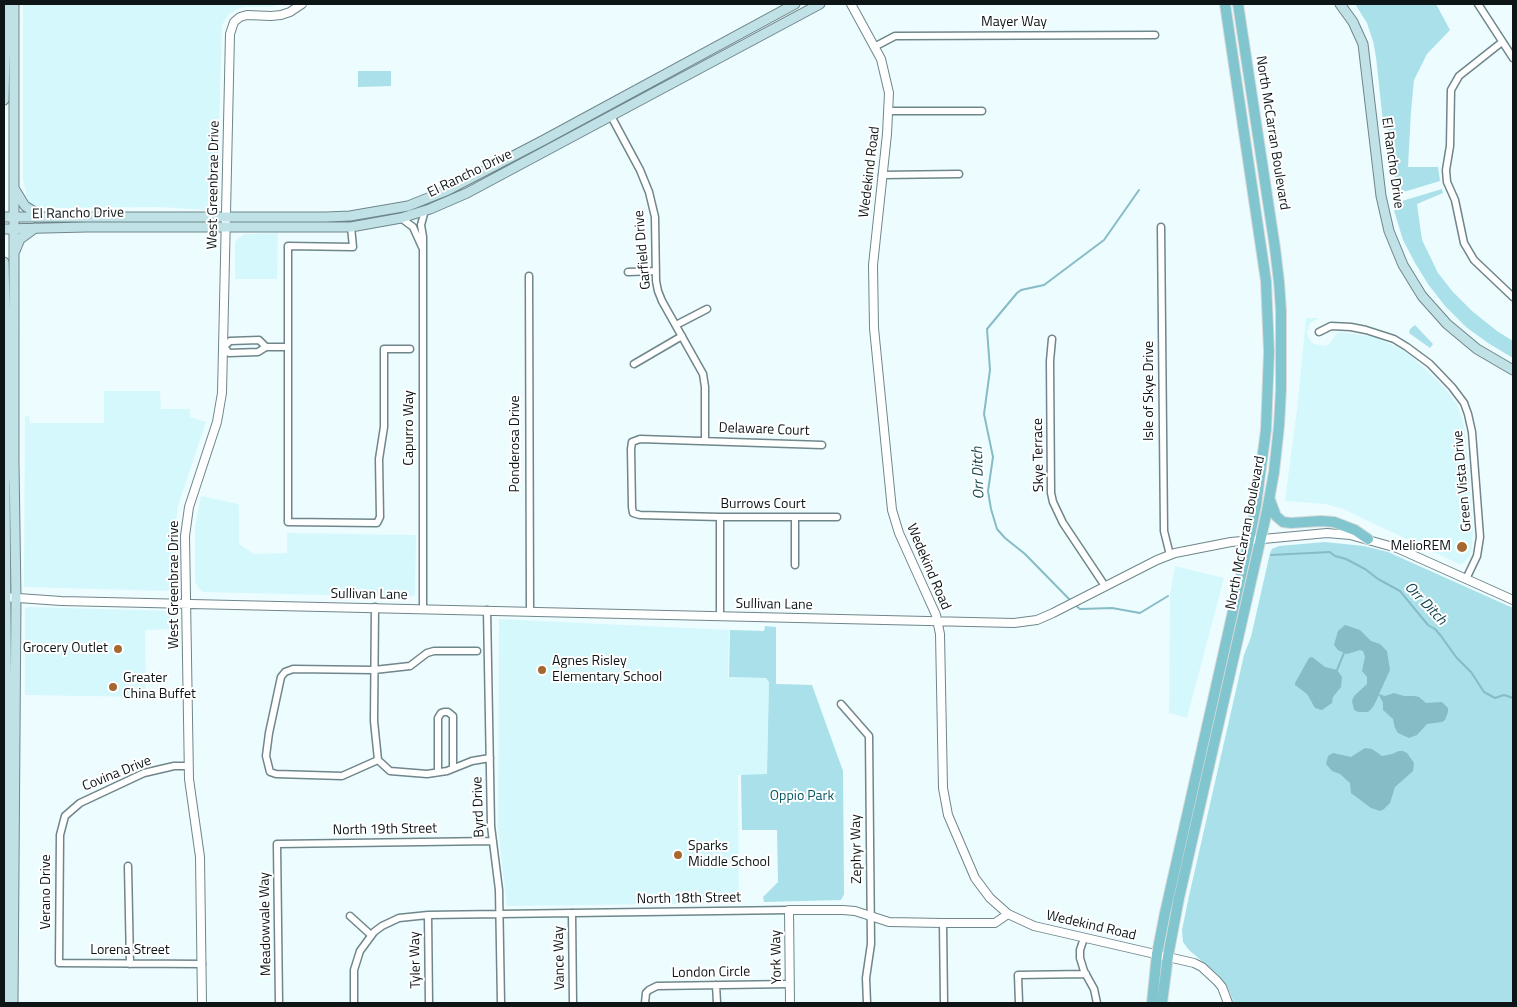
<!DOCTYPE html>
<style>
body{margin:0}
#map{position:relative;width:1517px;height:1007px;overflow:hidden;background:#edfcff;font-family:"Titillium Web",sans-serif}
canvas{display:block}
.frame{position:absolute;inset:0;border:5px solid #0d1517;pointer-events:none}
</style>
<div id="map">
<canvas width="1517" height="1007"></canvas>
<div class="frame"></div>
</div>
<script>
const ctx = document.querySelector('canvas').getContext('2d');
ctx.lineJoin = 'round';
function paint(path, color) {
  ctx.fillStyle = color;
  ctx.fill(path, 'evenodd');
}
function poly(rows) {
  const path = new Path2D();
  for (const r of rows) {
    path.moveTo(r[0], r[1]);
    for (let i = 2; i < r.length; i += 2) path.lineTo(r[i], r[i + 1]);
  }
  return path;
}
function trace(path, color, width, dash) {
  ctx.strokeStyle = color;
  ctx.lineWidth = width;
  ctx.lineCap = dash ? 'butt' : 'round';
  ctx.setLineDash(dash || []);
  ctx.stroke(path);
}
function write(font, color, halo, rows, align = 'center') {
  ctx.font = font + ' "Titillium Web",sans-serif';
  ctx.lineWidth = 4;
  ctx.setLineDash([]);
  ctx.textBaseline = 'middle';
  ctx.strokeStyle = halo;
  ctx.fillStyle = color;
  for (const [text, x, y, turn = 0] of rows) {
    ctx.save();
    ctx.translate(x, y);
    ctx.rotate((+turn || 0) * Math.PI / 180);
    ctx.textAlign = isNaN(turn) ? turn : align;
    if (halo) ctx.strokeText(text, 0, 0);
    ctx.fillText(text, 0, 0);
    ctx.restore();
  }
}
paint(poly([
 [23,4,285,4,270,7,244,7,237,9,228,15,222,25,217,197,216,204,213,207,207,210,160,207,43,208,36,207,29,202,26,194,23,179],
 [278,233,277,279,235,279,235,244,237,239,245,234],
 [1306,318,1319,318,1310,323,1307,332,1309,339,1314,344,1326,346,1331,342,1336,334,1340,332,1374,337,1399,348,1411,356,1438,381,1448,392,1457,405,1462,418,1465,430,1473,530,1472,546,1470,555,1463,564,1459,564,1343,509,1325,504,1285,501,1297,409],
 [104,391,160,391,161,409,190,409,190,417,206,422,178,506,175,530,175,581,171,589,166,591,26,587,24,586,25,416,29,416,30,423,104,423],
 [201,496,238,504,239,507,239,544,254,554,287,553,287,533,416,535,415,595,410,597,203,592,200,590,195,582,195,527],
 [1175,566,1224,578,1187,718,1169,713,1170,594],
 [28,607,173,611,177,613,179,629,145,630,146,697,25,695,25,609],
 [499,619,729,630,728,677,766,678,769,682,767,775,738,775,739,903,507,906,498,829]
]), '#d5f8fd');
paint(poly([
 [1355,4,1436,4,1450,30,1427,54,1414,80,1411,111,1408,167,1438,167,1440,181,1397,194,1389,131,1383,122,1376,57,1373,41,1367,23],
 [358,71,391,71,391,86,358,87],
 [1442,189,1443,193,1417,204,1422,240,1438,273,1453,292,1472,311,1497,331,1513,341,1513,358,1488,343,1466,327,1445,306,1428,284,1415,263,1403,240,1392,204],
 [1415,325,1433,344,1430,348,1409,333,1410,329],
 [1325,542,1364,546,1388,552,1513,608,1513,1003,1234,1003,1227,986,1218,975,1189,950,1183,942,1182,930,1189,896,1244,655,1251,637,1270,553,1272,549,1279,546],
 [765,626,776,627,776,684,812,685,843,771,844,894,841,900,764,902,763,897,778,882,777,830,742,830,741,775,767,774,769,682,766,678,729,677,730,630,764,631]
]), '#a9e0e9');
paint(poly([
 [1345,625,1360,630,1371,641,1380,644,1387,651,1390,670,1379,694,1385,696,1394,693,1404,696,1414,696,1419,697,1426,703,1442,702,1448,708,1448,712,1445,720,1442,722,1427,724,1417,735,1409,738,1398,733,1395,728,1393,719,1383,710,1383,703,1379,695,1373,707,1368,712,1358,712,1354,710,1352,701,1354,696,1367,684,1367,677,1362,671,1365,657,1363,651,1360,650,1347,654,1344,653,1338,650,1334,645,1338,631],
 [1312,657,1325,667,1337,670,1342,677,1341,687,1333,697,1332,703,1322,710,1315,708,1307,694,1295,685,1295,683,1309,658],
 [1365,748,1372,749,1382,756,1392,754,1399,751,1403,751,1407,753,1414,763,1413,771,1395,787,1390,803,1384,809,1380,811,1371,808,1351,793,1350,783,1340,774,1332,771,1326,764,1328,756,1333,753,1351,757]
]), '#86bcc5');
trace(poly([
 [1271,555,1330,552,1335,556,1346,559,1365,569,1378,579,1400,591,1428,625,1435,629,1441,636,1456,657,1471,672,1484,692,1495,698,1504,695,1513,698],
 [1071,601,1025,554,1005,538,997,529,991,509,988,491,993,457,984,414,990,370,987,329,1017,293,1021,290,1044,285,1104,240,1139,190],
 [1074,604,1080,609,1112,608,1140,613,1168,596],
 [1337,670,1344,653]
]), '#86bcc5', 2);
const minor = poly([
 [1478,4,1513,58],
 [1502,42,1459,76,1451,90,1450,146,1446,170,1447,182,1455,200,1464,243,1474,260,1513,297],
 [876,46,895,36,1155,35],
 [889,111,982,111],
 [611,116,640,170,649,192,655,217,656,281,658,291,662,301,703,374,705,387,705,440],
 [882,175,959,174],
 [401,218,413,227,422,247],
 [1161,227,1164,531,1170,555],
 [628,272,656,271],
 [529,276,530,611],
 [676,325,707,309],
 [1319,332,1331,326,1351,327,1366,330,1394,339,1407,347,1430,364,1452,387,1464,403,1468,414,1472,432,1480,537,1477,556,1466,579],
 [1052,339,1050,361,1051,493,1053,502,1063,523,1105,586],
 [266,347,259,340,230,341,224,347,229,353,258,352,266,347,288,347,288,246,353,247,351,227],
 [288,347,288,522,377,523,380,517,379,459,384,427,384,349,410,349],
 [634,364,682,336],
 [822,445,640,439,632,442,631,449,632,507,633,513,640,515,720,517,837,517],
 [795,565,795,518],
 [375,607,374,721,378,760,390,771,427,774,447,771,472,761,490,758],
 [423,608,423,237,421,225,425,210],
 [487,610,491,826,499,890,501,1003],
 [720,616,720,517],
 [841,704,869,736,871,944,866,978,867,1003],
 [378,760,342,776,276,774,270,772,266,756,269,733,281,677,285,672,293,669,374,670,410,666,427,653,434,651,477,651],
 [188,766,174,766,144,773,80,803,65,816,60,835,59,963,202,964],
 [438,772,438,718,441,713,444,712,448,712,453,716,453,768],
 [128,866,130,964],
 [572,913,573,1003],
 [428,915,429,1003],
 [350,916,371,935],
 [943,923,944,1003],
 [1084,938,1080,950,1080,958,1084,971,1094,989,1097,1003],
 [716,985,717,1003],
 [279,1003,277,844,493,841],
 [354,1003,354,970,360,951,374,932,382,926,399,918,428,915,789,910],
 [645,1003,646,993,649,990,657,986,790,984],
 [1019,1003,1018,975,1086,974]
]);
const tertiary = poly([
 [851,4,881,59,889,93,887,134,873,265,874,328,892,510,899,533,936,615,940,634,943,788,948,815,975,878,990,898,1008,914,1034,926,1194,963,1202,967,1217,981,1222,987,1228,1003],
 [4,597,61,601,1014,623,1037,620,1053,613,1157,560,1175,553,1231,542,1327,533,1350,535,1397,548,1513,600],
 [202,1003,200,857,189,779,185,536,189,507,217,422,222,393,230,34,234,22,240,17,247,15,271,16,281,15,290,12,302,4],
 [790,1003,789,910,843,910,855,911,889,922,943,923,995,923,1008,914]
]);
const secondary = poly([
 [1340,4,1353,22,1363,44,1381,196,1389,231,1403,265,1422,296,1447,324,1477,349,1513,370],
 [4,100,6,4],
 [14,188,25,206,41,216],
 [4,217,326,217,350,216,408,206,448,190,544,140,795,4],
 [4,229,87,227,351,227,401,218,430,209,467,193,820,4],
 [15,251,20,239,35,228],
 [4,262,7,406,5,486,7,753,5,1003],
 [13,1003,16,597,14,463,14,4]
]);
const primary = poly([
 [1270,500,1276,516,1283,522,1291,523,1321,521,1334,522,1355,530,1368,539],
 [1152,1003,1157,954,1165,913,1249,540,1256,505,1266,430,1269,352,1266,281,1225,4],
 [1162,1003,1168,956,1179,898,1267,511,1274,472,1279,426,1281,389,1281,311,1279,282,1275,248,1238,4]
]);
trace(minor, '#6f868a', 9);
trace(tertiary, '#6f868a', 10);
trace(secondary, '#6f868a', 11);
trace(primary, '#d8dada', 12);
trace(minor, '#fff', 6);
trace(tertiary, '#fff', 8);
trace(secondary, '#c0e2e7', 9);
trace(primary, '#81c5cf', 10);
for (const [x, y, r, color] of [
 [1462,547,6,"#a76730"],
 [118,649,5,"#a76730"],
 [542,670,5,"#a76730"],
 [113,687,5,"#a76730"],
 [678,855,5,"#a76730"]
]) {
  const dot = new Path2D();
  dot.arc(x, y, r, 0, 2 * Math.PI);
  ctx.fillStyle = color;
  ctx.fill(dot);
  trace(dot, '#fff', 2);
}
write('14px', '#0d1517', '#fff', [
 ["Mayer Way",1014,23],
 ["North McCarran Boulevard",1272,133,81],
 ["El Rancho Drive",1392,163,82],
 ["Wedekind Road",870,172,-83],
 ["El Rancho Drive",470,174,-26],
 ["West Greenbrae Drive",214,185,-89],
 ["El Rancho Drive",78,214,-1],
 ["Garfield Drive",643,250,-95],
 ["Isle of Skye Drive",1150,391,-90],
 ["Capurro Way",410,428,-90],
 ["Delaware Court",764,430,2],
 ["Ponderosa Drive",516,444,-90],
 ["Skye Terrace",1039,455,-91],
 ["Green Vista Drive",1463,481,-95],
 ["Burrows Court",763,505],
 ["North McCarran Boulevard",1246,533,-79],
 ["Wedekind Road",928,567,67],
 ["West Greenbrae Drive",175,585,-90],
 ["Sullivan Lane",369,595,1],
 ["Sullivan Lane",774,605,1],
 ["Covina Drive",117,774,-22],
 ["Byrd Drive",479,807,-92],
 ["North 19th Street",385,830,-1],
 ["Zephyr Way",857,849,-91],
 ["Verano Drive",47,892,-90],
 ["North 18th Street",689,899,-1],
 ["Meadowvale Way",266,924,-91],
 ["Wedekind Road",1091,926,13],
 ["Lorena Street",130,951],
 ["York Way",777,957,-91],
 ["Vance Way",560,958,-91],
 ["Tyler Way",416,960,-91],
 ["London Circle",711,973,-1]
]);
write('14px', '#0d1517', '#fff', [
 ["MelioREM",1451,547,"right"],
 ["Grocery Outlet",108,649,"right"],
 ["Agnes Risley",552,662],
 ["Elementary School",552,678],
 ["Greater",123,679],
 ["China Buffet",123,695],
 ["Sparks",688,847],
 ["Middle School",688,863]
], 'left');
write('14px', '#065761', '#fff', [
 ["Oppio Park",802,797]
]);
write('italic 15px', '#15464d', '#fff', [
 ["Orr Ditch",979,473,-92],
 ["Orr Ditch",1425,604,46]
]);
</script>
